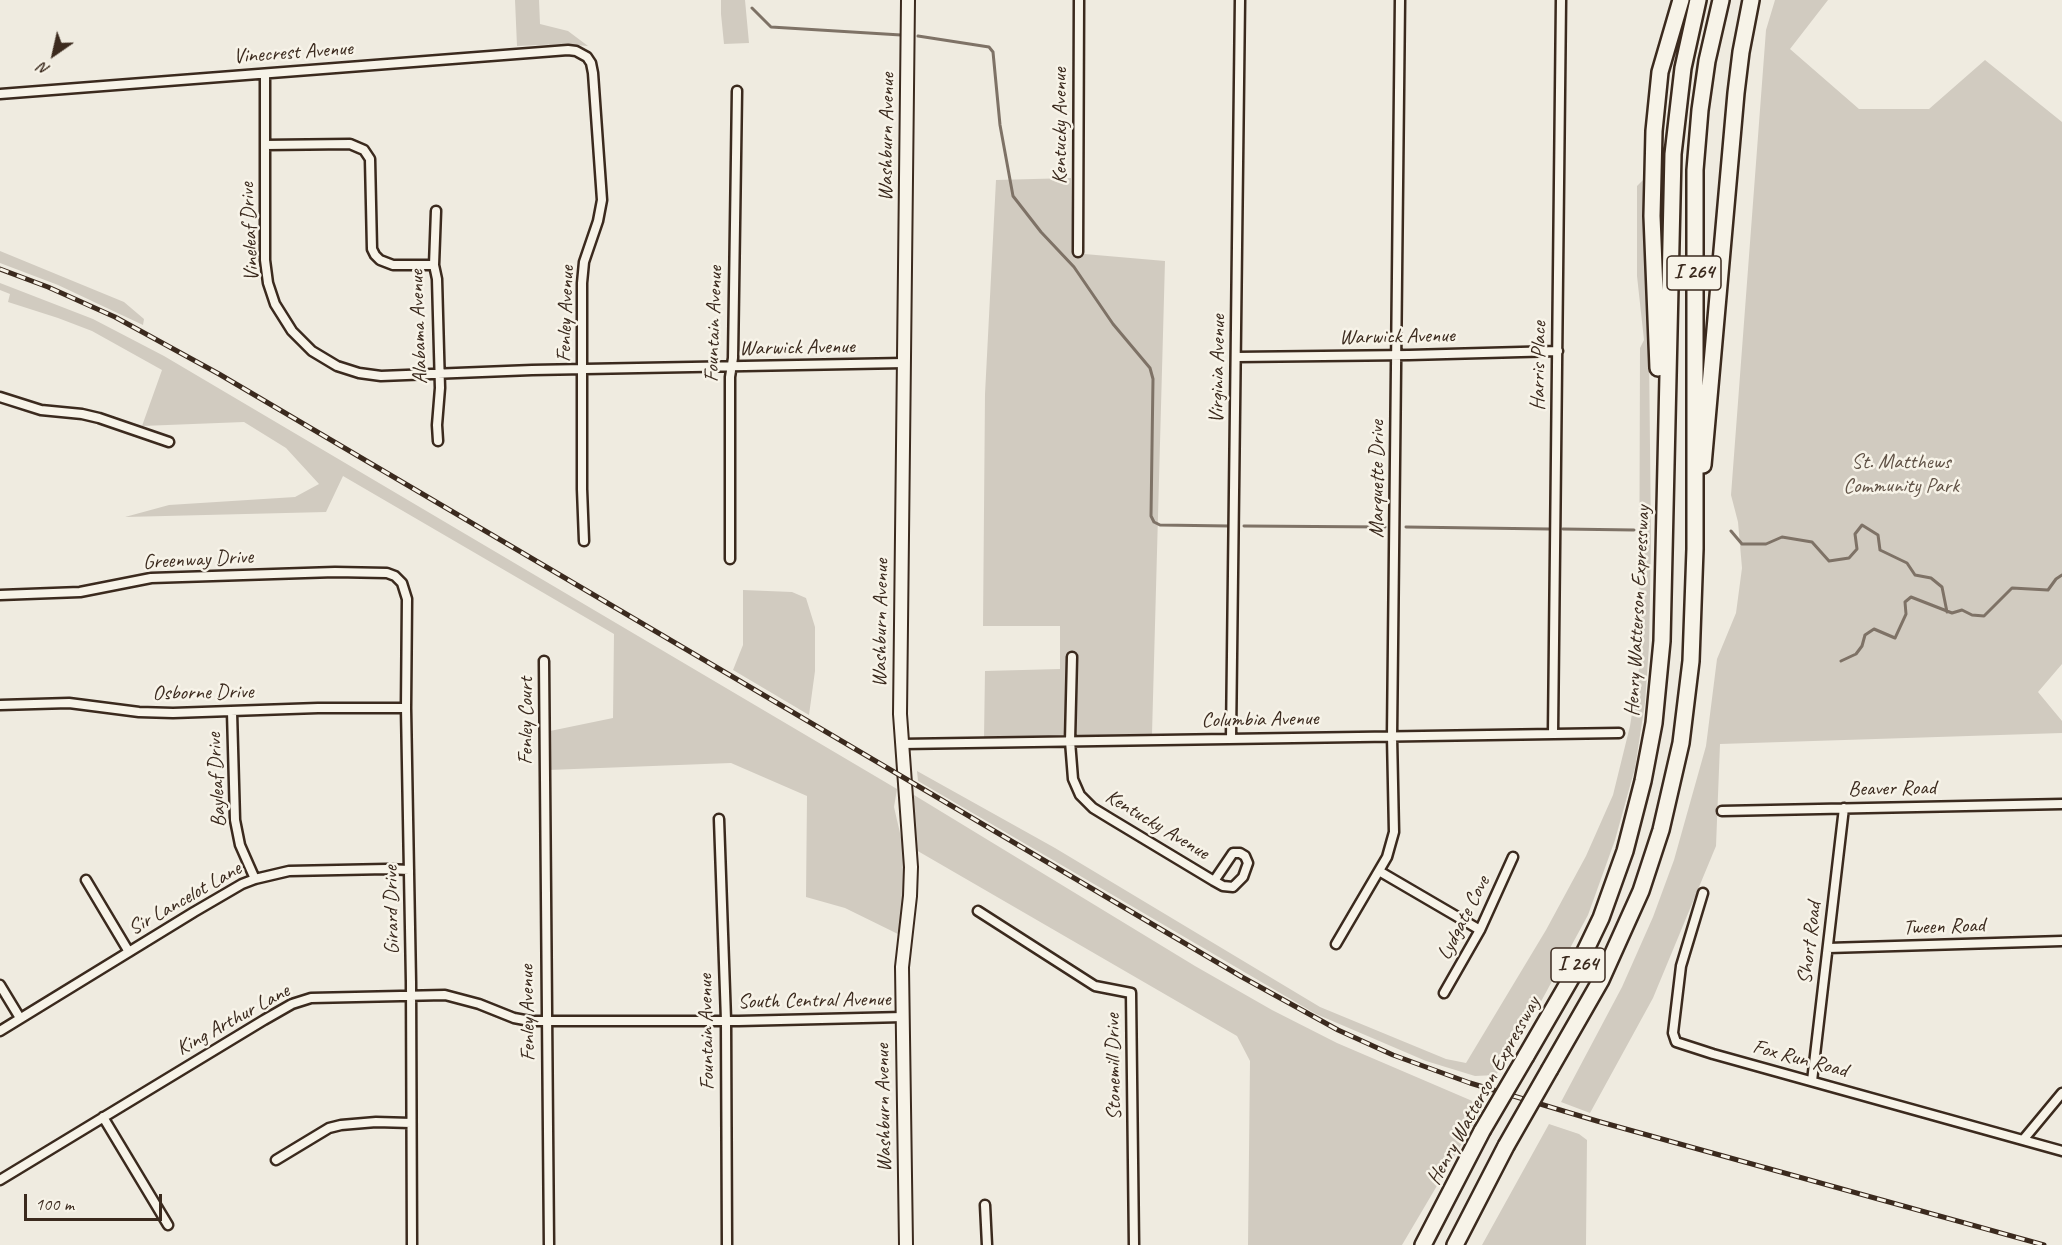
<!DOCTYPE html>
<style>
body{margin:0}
#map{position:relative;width:2062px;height:1245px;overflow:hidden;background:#efebe0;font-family:Caveat,sans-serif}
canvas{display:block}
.north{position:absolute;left:24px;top:24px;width:60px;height:60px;-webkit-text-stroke:4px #f7f3e8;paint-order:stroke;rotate:214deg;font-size:16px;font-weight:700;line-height:24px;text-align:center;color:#3b2a1e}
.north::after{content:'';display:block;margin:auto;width:21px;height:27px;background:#3b2a1e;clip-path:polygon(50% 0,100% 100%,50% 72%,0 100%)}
.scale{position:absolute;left:24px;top:1194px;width:138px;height:27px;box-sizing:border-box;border:3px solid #3b2a1e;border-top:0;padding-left:8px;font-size:18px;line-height:21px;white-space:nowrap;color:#3b2a1e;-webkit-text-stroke:4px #f7f3e8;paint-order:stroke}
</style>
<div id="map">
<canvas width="2062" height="1245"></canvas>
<div class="north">N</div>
<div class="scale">100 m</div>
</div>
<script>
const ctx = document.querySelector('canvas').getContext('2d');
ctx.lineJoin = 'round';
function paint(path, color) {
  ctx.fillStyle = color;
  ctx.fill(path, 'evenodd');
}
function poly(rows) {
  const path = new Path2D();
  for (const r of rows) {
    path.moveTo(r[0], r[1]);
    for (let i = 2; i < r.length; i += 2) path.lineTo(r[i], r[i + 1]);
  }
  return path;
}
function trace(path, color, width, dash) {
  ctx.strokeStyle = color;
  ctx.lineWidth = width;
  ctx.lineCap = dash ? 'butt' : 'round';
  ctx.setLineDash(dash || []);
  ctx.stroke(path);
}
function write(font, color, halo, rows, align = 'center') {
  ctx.font = font + ' Caveat,sans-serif';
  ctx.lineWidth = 5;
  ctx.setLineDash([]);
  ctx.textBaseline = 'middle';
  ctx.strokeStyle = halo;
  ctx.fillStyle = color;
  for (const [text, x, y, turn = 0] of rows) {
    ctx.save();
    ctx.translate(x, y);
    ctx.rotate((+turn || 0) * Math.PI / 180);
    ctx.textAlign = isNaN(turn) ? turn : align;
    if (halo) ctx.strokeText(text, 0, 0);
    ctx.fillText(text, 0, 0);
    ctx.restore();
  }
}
paint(poly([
 [515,0,539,0,540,24,568,31,588,46,564,44,517,46],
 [721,0,745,0,749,43,724,44,721,14],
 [1775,0,1828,0,1790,49,1859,109,1929,109,1985,60,2062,122,2062,664,2038,692,2062,721,2062,733,1720,744,1716,846,1653,998,1590,1113,1561,1102,1622,987,1653,917,1674,860,1706,746,1717,659,1736,613,1742,568,1738,522,1731,495,1766,30],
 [1071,178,1073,253,1165,261,1152,734,984,738,985,671,1060,669,1060,626,983,626,985,394,996,180],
 [1643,180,1649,352,1651,540,1649,646,1645,703,1635,768,1615,840,1588,915,1538,1007,1496,1075,1475,1076,1426,1061,1316,1014,918,781,917,771,1055,848,1320,1007,1446,1059,1466,1063,1546,930,1586,856,1613,795,1630,726,1639,669,1640,348,1644,340,1637,276,1637,186],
 [0,251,124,302,144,319,143,325,58,285,0,263],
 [0,283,93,319,164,356,897,789,894,807,903,846,903,903,900,935,845,908,806,897,807,796,731,763,548,770,550,731,613,718,614,634,343,476,326,512,125,517,169,505,295,497,319,484,286,448,244,422,142,426,162,370,92,331,58,318,8,302,10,294,0,290],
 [743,590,792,592,806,598,815,627,815,671,809,715,733,670,743,645],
 [914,795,1195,966,1272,1010,1337,1043,1484,1106,1402,1245,1248,1245,1250,1061,1237,1036,916,850],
 [1549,1124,1579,1134,1587,1140,1586,1245,1482,1245]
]), '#d1cbc0');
trace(poly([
 [752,8,771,27,901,35],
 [918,36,989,47,993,52,1000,125,1013,196,1041,232,1074,267,1113,324,1150,368,1153,379,1151,516,1154,522,1160,525,1229,526],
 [1244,526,1385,527],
 [1406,527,1549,529],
 [1563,529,1634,530],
 [1731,531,1742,544,1766,544,1782,537,1812,542,1829,561,1849,558,1857,549,1855,534,1862,525,1878,535,1880,550,1907,563,1915,575,1931,578,1942,587,1947,612],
 [1841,661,1856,654,1862,646,1865,635,1874,629,1895,638,1906,614,1905,602,1911,597,1952,613,1962,610,1972,615,1984,616,2012,588,2048,590,2056,579,2062,575]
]), '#7e7266', 3);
const street = poly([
 [265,74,265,260,268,283,275,304,292,331,312,351,337,366,359,373,381,376,532,370,904,363],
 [0,94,568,50,576,51,587,57,591,63,593,73,602,200,598,221,584,262,582,283,582,489,584,541],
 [265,145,350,144,364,150,370,159,372,249,375,255,380,260,393,265,434,265],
 [436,211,434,265,437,279,440,388,437,425,438,441],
 [1078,252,1079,0],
 [1237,357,1409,355,1558,351],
 [0,397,41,410,82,414,99,418,169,442],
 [730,559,730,377,733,358,737,91],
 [0,595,80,592,151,578,335,572,387,573,395,576,402,583,407,599,406,708,411,982,412,1245],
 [1072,657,1070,741,1073,779,1080,795,1093,808,1111,819,1214,881,1223,886,1233,887,1243,877,1248,863,1245,856,1240,853,1233,853,1214,881],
 [544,661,549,1245],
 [0,705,69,703,139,712,173,713,318,708,406,708],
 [232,712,235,820,240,845,255,879],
 [1553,733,1561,0],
 [1231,738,1240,0],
 [902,744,1619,733],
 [1722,811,2062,804],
 [719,819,726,1020,727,1245],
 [1379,871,1480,930],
 [86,880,129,952],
 [1703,893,1681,966,1673,1033,1676,1042,1713,1054,2062,1151],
 [978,911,1095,986,1131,993,1134,1245],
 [1336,944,1387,857,1394,832,1392,736,1400,0],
 [1828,948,2062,941],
 [0,985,20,1018],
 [1444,993,1480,930,1513,857],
 [0,1031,194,912,242,884,255,879,289,871,387,869,409,870],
 [1812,1081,1844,808],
 [103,1117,168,1225],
 [2023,1140,2062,1093],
 [276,1160,329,1128,341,1125,376,1122,411,1123],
 [0,1180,264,1020,292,1004,311,998,445,995,479,1004,514,1018,530,1021,739,1021,903,1017],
 [985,1205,987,1245]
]);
const secondary = poly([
 [906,1245,902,967,910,896,911,867,900,714,908,0]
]);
const highway = poly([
 [1658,368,1652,216,1654,131,1660,72,1681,0],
 [1703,465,1736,93,1741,52,1751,0],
 [1526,1056,1577,968,1601,918,1625,851,1643,781,1654,723,1662,641,1673,154,1683,68,1698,0],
 [1550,1069,1601,980,1641,891,1661,830,1681,743,1691,661,1695,549,1695,170,1700,110,1707,61,1721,0],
 [1423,1245,1482,1131],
 [1455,1245,1506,1146]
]);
trace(street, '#3b2a1e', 13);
trace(secondary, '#3b2a1e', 16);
trace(highway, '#3b2a1e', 20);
trace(street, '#f7f3e8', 8);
trace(secondary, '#f7f3e8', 12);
trace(highway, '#f7f3e8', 15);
const rail = poly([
 [0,269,48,287,115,317,219,374,1242,977,1338,1030,1393,1055,1470,1083,1597,1121,2044,1245]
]);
trace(rail, '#3b2a1e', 5);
trace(rail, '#f7f3e8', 3, [9]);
const highwayBridge = poly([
 [1482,1131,1526,1056],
 [1506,1146,1550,1069]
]);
trace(highwayBridge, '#3b2a1e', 20, []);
trace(highwayBridge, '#f7f3e8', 15);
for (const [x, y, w] of [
 [1694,273,54],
 [1578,965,54]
]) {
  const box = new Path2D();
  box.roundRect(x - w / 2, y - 17, w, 34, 4.5);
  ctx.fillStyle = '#f7f3e8';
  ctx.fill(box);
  trace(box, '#3b2a1e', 1.5);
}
write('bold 20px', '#3b2a1e', null, [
 ["I 264",1694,273],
 ["I 264",1578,965]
]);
write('21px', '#3b2a1e', '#f7f3e8', [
 ["Vinecrest Avenue",293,53,-4],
 ["Kentucky Avenue",1060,126,-90],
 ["Washburn Avenue",887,137,-89],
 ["Vineleaf Drive",250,232,-93],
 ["Fenley Avenue",566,314,-88],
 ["Fountain Avenue",714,324,-88],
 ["Alabama Avenue",419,327,-92],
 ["Warwick Avenue",1397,337,-1],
 ["Warwick Avenue",797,348,-1],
 ["Harris Place",1539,366,-89],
 ["Virginia Avenue",1218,369,-89],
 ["Marquette Drive",1377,479,-90],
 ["Greenway Drive",198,560,-3],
 ["Henry Watterson Expressway",1638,611,-87],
 ["Washburn Avenue",881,623,-89],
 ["Osborne Drive",203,693,-1],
 ["Columbia Avenue",1260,720,-1],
 ["Fenley Court",526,721,-90],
 ["Bayleaf Drive",217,780,-93],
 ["Beaver Road",1892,789,-1],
 ["Kentucky Avenue",1157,825,31],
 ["Sir Lancelot Lane",185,899,-30],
 ["Girard Drive",392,910,-91],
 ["Lydgate Cove",1464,918,-63],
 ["Tween Road",1944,927,-2],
 ["Short Road",1810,943,-83],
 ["South Central Avenue",814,1001,-1],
 ["Fenley Avenue",528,1013,-91],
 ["King Arthur Lane",233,1020,-29],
 ["Fountain Avenue",707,1032,-91],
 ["Fox Run Road",1800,1059,15],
 ["Stonemill Drive",1114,1067,-91],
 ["Henry Watterson Expressway",1484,1091,-61],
 ["Washburn Avenue",884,1108,-91]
]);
write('21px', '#605246', '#f7f3e8', [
 ["St. Matthews",1901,462],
 ["Community Park",1901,486]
]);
</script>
